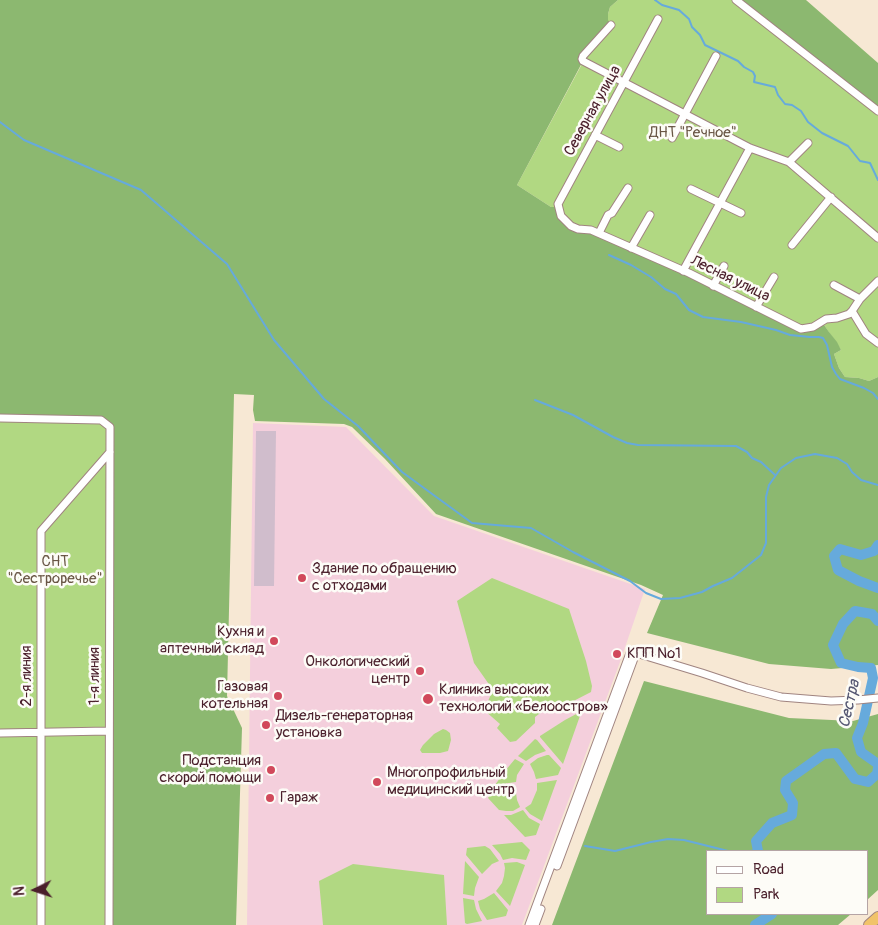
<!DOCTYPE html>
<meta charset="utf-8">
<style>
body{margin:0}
#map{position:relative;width:878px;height:925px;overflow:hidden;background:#f7e8d4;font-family:Pangolin,sans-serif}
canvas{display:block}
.legend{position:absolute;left:706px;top:850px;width:162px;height:65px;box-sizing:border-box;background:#fdfcf7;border:1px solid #b5a4a5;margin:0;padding:6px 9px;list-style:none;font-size:15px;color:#4a1f2b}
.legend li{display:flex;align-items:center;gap:10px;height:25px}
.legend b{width:25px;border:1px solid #b5a4a5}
.north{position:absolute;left:10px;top:865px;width:50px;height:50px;-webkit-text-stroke:4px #fdfcf7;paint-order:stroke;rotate:266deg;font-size:14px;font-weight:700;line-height:20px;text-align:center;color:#4a1f2b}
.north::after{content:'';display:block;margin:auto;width:18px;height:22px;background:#4a1f2b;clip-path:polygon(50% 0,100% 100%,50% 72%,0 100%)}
</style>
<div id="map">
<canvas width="878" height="925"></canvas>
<ul class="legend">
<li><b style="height:6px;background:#fff"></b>Road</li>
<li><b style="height:14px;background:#b1d882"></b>Park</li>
</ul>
<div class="north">N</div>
</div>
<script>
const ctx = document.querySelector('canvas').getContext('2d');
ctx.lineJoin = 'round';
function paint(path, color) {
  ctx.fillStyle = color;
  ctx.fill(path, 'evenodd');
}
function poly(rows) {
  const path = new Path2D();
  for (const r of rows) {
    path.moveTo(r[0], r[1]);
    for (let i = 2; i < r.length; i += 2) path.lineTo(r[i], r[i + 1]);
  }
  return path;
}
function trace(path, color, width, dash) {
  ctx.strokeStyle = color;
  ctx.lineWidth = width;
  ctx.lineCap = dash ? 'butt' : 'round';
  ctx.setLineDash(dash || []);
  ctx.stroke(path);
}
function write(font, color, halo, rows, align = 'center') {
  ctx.font = font + ' Pangolin,sans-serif';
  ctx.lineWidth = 5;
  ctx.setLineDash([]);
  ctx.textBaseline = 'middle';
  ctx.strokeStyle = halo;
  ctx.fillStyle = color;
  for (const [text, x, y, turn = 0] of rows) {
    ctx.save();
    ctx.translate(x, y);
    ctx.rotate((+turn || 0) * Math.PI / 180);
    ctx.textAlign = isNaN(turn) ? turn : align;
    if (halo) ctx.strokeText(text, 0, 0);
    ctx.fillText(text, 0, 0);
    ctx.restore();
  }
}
paint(poly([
 [253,423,346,427,434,516,645,589,620,662,522,925,247,925]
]), '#f4cfdc');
paint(poly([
 [256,431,276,431,274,586,254,586]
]), '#d0bdcc');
paint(poly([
 [618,0,736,0,878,111,878,377,869,381,859,378,845,377,839,368,834,354,841,350,822,322,801,329,578,229,551,207,517,185,583,62,608,20,608,14,610,7],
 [0,418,101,420,110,429,109,925,0,925],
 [492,578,569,609,586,661,592,686,591,692,558,709,547,708,535,717,535,723,516,741,510,742,497,728,500,724,484,710,493,690,474,663,457,601],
 [580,712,581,713,563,764,540,737,540,736,565,720],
 [443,729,446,730,450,733,451,740,448,751,440,753,422,753,420,750,423,745,434,734],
 [535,739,537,740,546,751,535,755,526,761,518,756],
 [547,755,549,755,561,768,558,775,536,779,534,772,530,764,538,758],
 [515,759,524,764,517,775,516,782,495,785,505,771],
 [557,780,542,821,530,814,525,808,531,804,537,790,537,783],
 [515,786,517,800,520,807,513,811,506,811,499,810,488,798,492,790],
 [523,810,529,818,540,824,536,835,525,837,504,815,511,815],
 [522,842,530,850,526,860,512,858,503,860,500,854,492,845],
 [485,846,490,849,499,861,492,864,482,874,466,855,467,848],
 [465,861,479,877,475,888,474,896,463,894],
 [517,862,525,865,510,906,496,891,502,883,504,876,505,868,504,863],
 [353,864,444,875,447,925,323,925,319,881],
 [494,893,508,910,506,916,487,920,480,909,478,901,484,899],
 [463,898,474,900,476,909,482,921,467,924,465,923]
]), '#b1d882');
paint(poly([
 [0,0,618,0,610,7,608,14,608,20,611,25,583,61,517,185,551,207,559,207,571,226,591,230,801,329,822,322,829,332,837,342,841,350,834,354,839,368,845,377,859,378,869,381,878,377,878,665,831,669,769,664,647,633,663,595,641,585,436,514,385,459,352,427,344,424,255,421,253,410,254,395,234,394,227,696,242,728,236,925,109,925,110,429,101,420,0,418],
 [736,0,806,0,878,63,878,111],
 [644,681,789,718,853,721,878,714,878,890,867,900,867,851,707,851,707,914,851,914,838,925,552,925]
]), '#8cb870');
trace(poly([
 [655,0,662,5,679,10,689,19,692,27,700,35,705,45,738,61,744,67,753,72,755,76,754,82,775,87,778,95,785,104,792,105,801,111,808,122,822,133,848,146,860,161,870,163,878,180],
 [0,122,24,140,141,190,227,264,274,340,324,399,358,426,402,472,472,523,531,528,573,552,630,581,646,593,661,599,680,598,702,592,713,586,732,578,761,555,766,543,766,497,769,485,781,468,796,458,815,454,837,458,847,464,852,472,861,480,878,485],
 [609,255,631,265,651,277,665,289,676,294,689,310,703,317,741,322,776,330,790,335,810,337,819,337,823,338,827,345,832,367,836,374,840,379,864,388,873,393,878,399],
 [535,400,573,415,613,437,627,443,638,445,736,446,747,452,752,458,761,462,775,475],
 [585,846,615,851,651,842,668,839,684,840,728,851],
 [750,851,758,850]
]), '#66aadc', 2);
trace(poly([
 [878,545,874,551,861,555,840,549,834,556,838,570,859,581,878,588],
 [878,621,872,614,855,611,843,624,833,645,841,663,858,667,871,668,873,678,863,723,857,738,861,752,878,764],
 [758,851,756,841,772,823,792,815,793,803,785,790,786,781,824,754,836,753,855,779,868,782,877,774,878,768],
 [755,925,772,914]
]), '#66aadc', 10);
const minor = poly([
 [736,0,878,111],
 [658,19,558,204,561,216,571,226,578,229,591,230,689,273,801,329,813,327,826,319,837,318,849,314,852,311,860,299,878,281],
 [611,25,583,56,582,59,583,61,750,148,789,162,878,238],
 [595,135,619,147],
 [672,138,716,56],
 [789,162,808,143],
 [691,189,741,213],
 [599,233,608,215,612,213,628,188],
 [792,245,831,197],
 [631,248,650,215],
 [683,271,750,148],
 [834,285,860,299],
 [713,286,724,266],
 [756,307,774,277],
 [852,311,866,334,878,343],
 [0,418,101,420,110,427,109,925],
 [0,733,109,731],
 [557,866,636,653],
 [41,925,41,531,110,452],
 [529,925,630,653,636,653,702,673,747,688,781,697,831,701,858,700,878,698],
 [535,925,541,909]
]);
const highway = poly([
 [869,925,878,917]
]);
trace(minor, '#a08480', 9);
trace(highway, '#a08480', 12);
trace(minor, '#fff', 7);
trace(highway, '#f1c369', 10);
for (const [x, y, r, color] of [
 [302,578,5,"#d1495b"],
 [274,641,5,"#d1495b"],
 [617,654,5,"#d1495b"],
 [420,671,5,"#d1495b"],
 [278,696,5,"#d1495b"],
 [428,699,6,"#d1495b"],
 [266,725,5,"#d1495b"],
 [271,770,5,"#d1495b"],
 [377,782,5,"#d1495b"],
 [270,798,5,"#d1495b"]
]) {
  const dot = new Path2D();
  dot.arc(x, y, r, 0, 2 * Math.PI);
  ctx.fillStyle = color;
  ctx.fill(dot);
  trace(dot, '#fdfcf7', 2);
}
write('15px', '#4a1f2b', '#fdfcf7', [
 ["Северная улица",593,111,-61],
 ["Лесная улица",730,279,26],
 ["2-я линия",27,676,-90],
 ["1-я линия",95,676,-90]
]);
write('15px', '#695645', '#fdfcf7', [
 ["ДНТ \"Речное\"",693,133],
 ["СНТ",55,562],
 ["\"Сестроречье\"",55,579]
]);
write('15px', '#4a1f2b', '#fdfcf7', [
 ["Здание по обращению",312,569],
 ["с отходами",312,586],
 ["Кухня и",264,632,"right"],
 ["аптечный склад",264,649,"right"],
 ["КПП №1",627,654],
 ["Онкологический",410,662,"right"],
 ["центр",410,679,"right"],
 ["Газовая",268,687,"right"],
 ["котельная",268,704,"right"],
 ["Клиника высоких",439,690],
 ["технологий «Белоостров»",439,707],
 ["Дизель-генераторная",276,716],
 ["установка",276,733],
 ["Подстанция",261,761,"right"],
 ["скорой помощи",261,778,"right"],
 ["Многопрофильный",387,773],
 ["медицинский центр",387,790],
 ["Гараж",280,798]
], 'left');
write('italic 16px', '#555772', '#fdfcf7', [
 ["Сестра",850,704,-77]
]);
</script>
